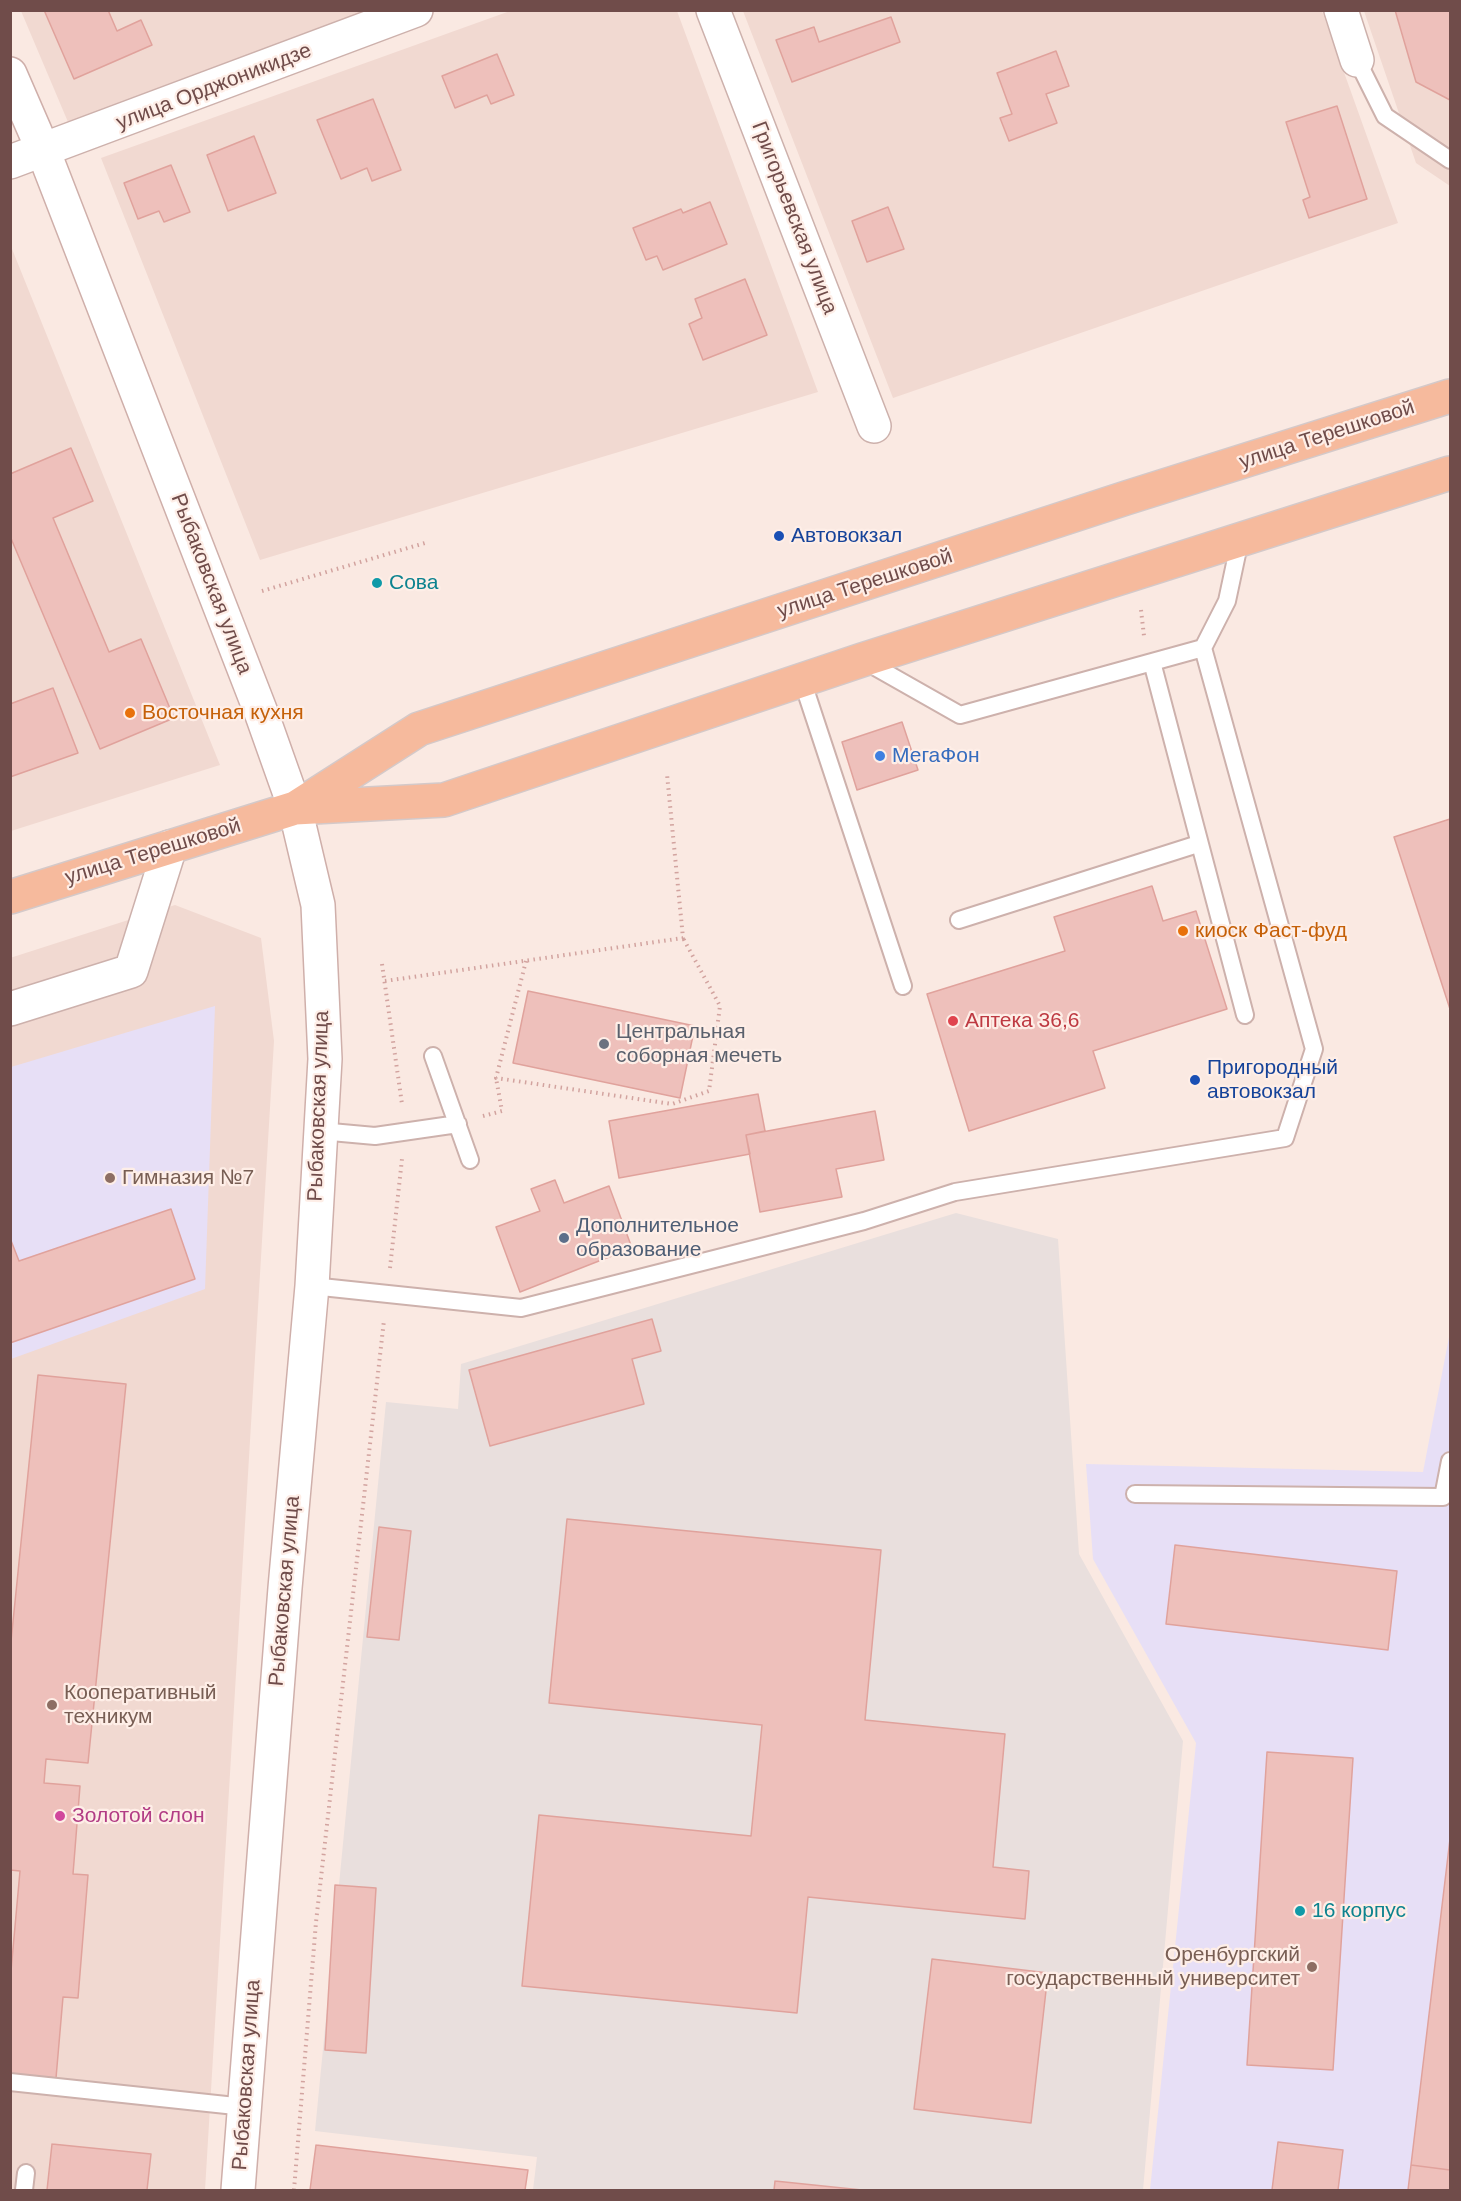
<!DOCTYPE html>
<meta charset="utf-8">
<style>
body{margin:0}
#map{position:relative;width:1461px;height:2201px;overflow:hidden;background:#fae9e2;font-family:Arial,sans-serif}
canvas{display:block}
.frame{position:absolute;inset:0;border:12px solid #704c4a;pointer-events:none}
</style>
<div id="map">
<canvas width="1461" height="2201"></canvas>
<div class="frame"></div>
</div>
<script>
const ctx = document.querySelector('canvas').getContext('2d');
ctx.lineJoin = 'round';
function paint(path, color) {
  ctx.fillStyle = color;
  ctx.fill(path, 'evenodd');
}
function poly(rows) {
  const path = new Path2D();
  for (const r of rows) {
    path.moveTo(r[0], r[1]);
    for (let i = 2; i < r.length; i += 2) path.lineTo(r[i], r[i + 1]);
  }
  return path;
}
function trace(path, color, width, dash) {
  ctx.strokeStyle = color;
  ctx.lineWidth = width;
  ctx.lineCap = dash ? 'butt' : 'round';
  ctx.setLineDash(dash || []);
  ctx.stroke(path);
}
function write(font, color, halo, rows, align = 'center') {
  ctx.font = font + ' Arial,sans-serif';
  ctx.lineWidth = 4.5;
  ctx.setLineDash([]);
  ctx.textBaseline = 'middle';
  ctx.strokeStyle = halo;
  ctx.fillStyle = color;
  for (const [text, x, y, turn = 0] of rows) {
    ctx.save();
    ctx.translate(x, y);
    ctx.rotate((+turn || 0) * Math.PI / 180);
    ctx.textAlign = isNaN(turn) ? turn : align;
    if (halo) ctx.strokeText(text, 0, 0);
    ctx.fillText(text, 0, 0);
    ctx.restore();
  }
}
paint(poly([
 [21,11,371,11,68,122],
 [510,11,677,11,818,392,260,560,101,158],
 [743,11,1322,11,1398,223,893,398],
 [1364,11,1450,11,1450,186,1416,163],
 [10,244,220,765,11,831,10,831],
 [175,905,261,938,274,1041,205,2190,11,2190,10,958]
]), '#f1d9d1');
paint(poly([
 [956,1213,1058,1239,1079,1554,1183,1741,1143,2190,533,2190,537,2157,315,2131,386,1402,458,1409,461,1364]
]), '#e9dfdd');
paint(poly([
 [215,1006,205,1289,11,1359,11,1067],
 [1450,1332,1450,2190,1150,2190,1196,1743,1093,1559,1086,1464,1423,1472]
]), '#e7dff6');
const building = poly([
 [44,10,108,10,117,31,141,20,152,45,74,79,44,10],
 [1395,10,1450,10,1450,100,1416,82,1395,10],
 [891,17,900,42,792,82,776,40,814,27,819,42,891,17],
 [1056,51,1069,86,1046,94,1057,123,1009,141,1000,118,1012,114,997,73,1056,51],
 [497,54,514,95,491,104,487,95,455,108,442,76,497,54],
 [373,99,401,170,372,181,367,168,341,179,317,120,373,99],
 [1337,106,1367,199,1309,218,1303,200,1310,197,1286,122,1337,106],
 [254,136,276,193,228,211,207,155,254,136],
 [171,165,190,212,164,222,159,211,138,219,124,183,171,165],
 [710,202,727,244,663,270,657,256,646,260,633,228,681,209,683,213,710,202],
 [888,207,904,249,867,262,852,221,888,207],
 [745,279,767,335,703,360,689,324,702,318,695,299,745,279],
 [71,448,93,501,53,518,109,652,141,639,174,718,100,749,10,536,10,474,71,448],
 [53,688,78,753,10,777,10,704,53,688],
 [902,722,918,770,857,790,842,742,902,722],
 [1450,819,1450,1009,1394,837,1450,819],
 [1152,886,1163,921,1196,911,1227,1009,1093,1051,1105,1088,969,1131,927,994,1065,951,1054,917,1152,886],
 [528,991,695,1026,680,1098,513,1063,528,991],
 [758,1094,765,1131,746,1135,750,1154,619,1178,609,1121,758,1094],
 [875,1111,884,1160,836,1169,842,1197,760,1212,746,1135,875,1111],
 [555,1180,564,1203,609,1186,632,1248,520,1292,496,1227,540,1211,531,1189,555,1180],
 [171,1209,195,1279,10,1343,10,1238,19,1261,171,1209],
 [652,1319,661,1351,632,1359,644,1404,490,1446,469,1370,652,1319],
 [38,1375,126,1384,88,1763,46,1759,44,1783,80,1786,73,1874,88,1875,78,1998,63,1997,56,2078,10,2074,10,1982,20,1871,10,1870,10,1651,38,1375],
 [567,1519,881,1550,865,1720,1005,1734,993,1867,1029,1871,1025,1919,808,1897,797,2013,522,1986,539,1815,751,1836,762,1725,549,1703,567,1519],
 [379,1527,411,1531,399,1640,367,1637,379,1527],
 [1175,1545,1397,1571,1388,1650,1166,1624,1175,1545],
 [1267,1752,1353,1758,1333,2070,1247,2065,1267,1752],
 [1450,1839,1450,2170,1411,2165,1450,1839],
 [335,1885,376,1888,366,2053,325,2050,335,1885],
 [932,1959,1048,1973,1031,2123,914,2109,932,1959],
 [1278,2142,1343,2150,1338,2190,1272,2190,1278,2142],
 [52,2144,151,2154,147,2190,47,2190,52,2144],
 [316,2145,528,2170,525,2190,310,2190,316,2145],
 [1411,2165,1450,2170,1450,2190,1408,2190,1411,2165],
 [775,2181,862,2190,774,2190,775,2181]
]);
paint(building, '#eec0bb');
trace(building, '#e0a29c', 1.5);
const service = poly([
 [1357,60,1385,116,1450,160],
 [863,660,960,715,1203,648],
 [1152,662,1245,1015],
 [802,680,903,986],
 [959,920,1198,844],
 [433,1056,470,1160],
 [320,1131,375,1136,458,1124],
 [312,1286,521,1308,864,1221,955,1192,1285,1138,1314,1049,1203,648,1227,601,1240,540],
 [1135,1494,1443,1497,1450,1461],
 [10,2082,245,2107],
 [24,2190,26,2173]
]);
const minor = poly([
 [713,10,874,426],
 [1341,10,1357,60],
 [10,162,416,10],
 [10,1009,131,971,170,847]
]);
const secondary = poly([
 [10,74,43,150,262,715,295,808,318,905,325,1059,312,1286,285,1588,238,2190]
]);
const primary = poly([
 [297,807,419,729,1126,498,1450,396],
 [10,897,295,808,444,800,862,660,1450,473]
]);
trace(service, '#cdb1ac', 20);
trace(minor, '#cdb1ac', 36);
trace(secondary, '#cfafaa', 36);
trace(primary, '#d4c9c9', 36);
trace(poly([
 [262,591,425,543],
 [1141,610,1144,636],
 [526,961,496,1078,672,1104,709,1091,720,1006,683,938],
 [382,964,402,1104],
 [385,981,683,938,667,774],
 [483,1116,502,1111,496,1078],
 [390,1268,402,1159],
 [294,2190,316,1922,384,1320]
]), '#d2a39f', 4, [1.5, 4.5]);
trace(service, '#fff', 16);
trace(minor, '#fff', 33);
trace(secondary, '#fff', 33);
trace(primary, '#f6ba9d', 33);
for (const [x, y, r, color] of [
 [779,536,6,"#1a4fb4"],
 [377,583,6,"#0f9aa8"],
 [130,713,6,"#e8710a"],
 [880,756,6,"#3f7fe0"],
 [1183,931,6,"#e8710a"],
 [953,1021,6,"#e0444e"],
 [604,1044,6,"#6b7280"],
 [1195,1080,6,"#1a4fb4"],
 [110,1178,6,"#8d6e63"],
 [564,1238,6,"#5c6f8a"],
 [52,1705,6,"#8d6e63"],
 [60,1816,6,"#d1479c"],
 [1300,1911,6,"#0f9aa8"],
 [1312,1967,6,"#8d6e63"]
]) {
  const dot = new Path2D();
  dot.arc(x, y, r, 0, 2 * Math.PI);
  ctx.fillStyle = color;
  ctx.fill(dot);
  trace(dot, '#feeee7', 2);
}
write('21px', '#704c4a', '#feeee7', [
 ["улица Орджоникидзе",214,87,-21],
 ["Григорьевская улица",794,218,69],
 ["улица Терешковой",1327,435,-18],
 ["Рыбаковская улица",211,584,69],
 ["улица Терешковой",865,584,-18],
 ["улица Терешковой",153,852,-17],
 ["Рыбаковская улица",319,1106,-88],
 ["Рыбаковская улица",285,1591,-85],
 ["Рыбаковская улица",247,2075,-86]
]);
write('21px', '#164399', '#feeee7', [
 ["Автовокзал",791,536],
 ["Пригородный",1207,1068],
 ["автовокзал",1207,1092]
], 'left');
write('21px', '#0d838f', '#feeee7', [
 ["Сова",389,583],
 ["16 корпус",1312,1911]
], 'left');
write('21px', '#c56008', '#feeee7', [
 ["Восточная кухня",142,713],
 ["киоск Фаст-фуд",1195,931]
], 'left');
write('21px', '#366cbe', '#feeee7', [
 ["МегаФон",892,756]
], 'left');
write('21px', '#be3a42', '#feeee7', [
 ["Аптека 36,6",965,1021]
], 'left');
write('21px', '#5b616d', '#feeee7', [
 ["Центральная",616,1032],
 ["соборная мечеть",616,1056]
], 'left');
write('21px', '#785e54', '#feeee7', [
 ["Гимназия №7",122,1178],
 ["Кооперативный",64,1693],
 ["техникум",64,1717],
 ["Оренбургский",1300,1955,"right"],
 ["государственный университет",1300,1979,"right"]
], 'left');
write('21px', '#4e5e75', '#feeee7', [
 ["Дополнительное",576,1226],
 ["образование",576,1250]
], 'left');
write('21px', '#b23c85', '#feeee7', [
 ["Золотой слон",72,1816]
], 'left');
</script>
